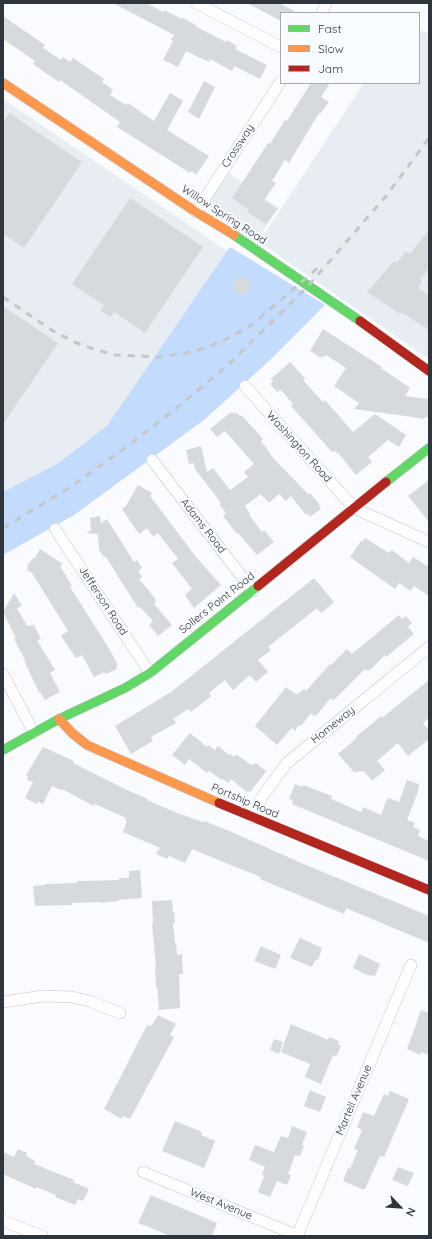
<!DOCTYPE html>
<style>
body{margin:0}
#map{position:relative;width:432px;height:1239px;overflow:hidden;background:#f9fbfe;font-family:Quicksand,sans-serif}
canvas{display:block}
.frame{position:absolute;inset:0;border:4px solid #2f353c;pointer-events:none}
.legend{position:absolute;left:280px;top:12px;width:140px;height:72px;box-sizing:border-box;background:#f8fbff;border:1px solid #a8acb1;margin:0;padding:5px 7px;list-style:none;font-size:12px;color:#2f353c}
.legend li{display:flex;align-items:center;gap:8px;height:20px}
.legend b{width:20px;border:1px solid #a8acb1}
.north{position:absolute;left:380px;top:1187px;width:40px;height:40px;-webkit-text-stroke:3px #f8fbff;paint-order:stroke;rotate:115deg;font-size:11px;font-weight:700;line-height:16px;text-align:center;color:#2f353c}
.north::after{content:'';display:block;margin:auto;width:14px;height:18px;background:#2f353c;clip-path:polygon(50% 0,100% 100%,50% 72%,0 100%)}
</style>
<div id="map">
<canvas width="432" height="1239"></canvas>
<div class="frame"></div>
<ul class="legend">
<li><b style="height:5px;background:#63d668"></b>Fast</li>
<li><b style="height:5px;background:#ff974d"></b>Slow</li>
<li><b style="height:5px;background:#b3261e"></b>Jam</li>
</ul>
<div class="north">N</div>
</div>
<script>
const ctx = document.querySelector('canvas').getContext('2d');
ctx.lineJoin = 'round';
function paint(path, color) {
  ctx.fillStyle = color;
  ctx.fill(path, 'evenodd');
}
function poly(rows) {
  const path = new Path2D();
  for (const r of rows) {
    if (r.length === 3) {
      path.moveTo(r[0] + r[2], r[1]);
      path.arc(r[0], r[1], r[2], 0, 2 * Math.PI);
      continue;
    }
    path.moveTo(r[0], r[1]);
    for (let i = 2; i < r.length; i += 2) path.lineTo(r[i], r[i + 1]);
  }
  return path;
}
function trace(path, color, width, dash) {
  ctx.strokeStyle = color;
  ctx.lineWidth = width;
  ctx.lineCap = dash ? 'butt' : 'round';
  ctx.setLineDash(dash || []);
  ctx.stroke(path);
}
function write(font, color, halo, rows, align = 'center') {
  ctx.font = font + ' Quicksand,sans-serif';
  ctx.lineWidth = 4;
  ctx.setLineDash([]);
  ctx.textBaseline = 'middle';
  ctx.strokeStyle = halo;
  ctx.fillStyle = color;
  for (const [text, x, y, turn = 0] of rows) {
    ctx.save();
    ctx.translate(x, y);
    ctx.rotate((+turn || 0) * Math.PI / 180);
    ctx.textAlign = isNaN(turn) ? turn : align;
    if (halo) ctx.strokeText(text, 0, 0);
    ctx.fillText(text, 0, 0);
    ctx.restore();
  }
}
paint(poly([
 [419,30,429,34,429,359,259,242,364,83,419,83],
 [3,99,285,290,174,391,3,505],
 [229,173,279,208,255,242,209,210,207,202]
]), '#e8edf4');
paint(poly([
 [230,247,325,305,270,360,204,420,74,515,3,555,3,492,57,464,107,426]
]), '#c3dbfd');
paint(poly([
 [113,3,146,3,163,12,164,10,182,19,183,18,196,25,195,26,226,42,227,40,237,46,235,49,267,65,260,79,234,66,232,71,210,59,209,62,186,51,178,67,163,60,173,41,171,40,174,35],
 [247,3,279,3,298,13,281,13,281,21],
 [3,16,45,45,43,48,61,60,63,57,70,62,73,58,104,79,102,82,113,90,110,95,126,105,128,103,154,121,170,93,183,101,167,130,209,156,196,175,191,171,190,173,117,127,120,122,60,80,59,82,33,64,35,61,3,39],
 [204,81,215,87,199,119,188,112],
 [311,83,330,83,321,97,329,102,320,114,319,113,289,163,285,160,272,181,276,183,264,200,277,209,266,224,247,212,249,210,232,198,268,143,270,144,285,120,287,121],
 [9,113,82,162,24,248,3,234,3,123],
 [130,198,203,247,145,333,114,312,111,317,100,310,104,305,72,284],
 [429,230,429,268,420,280,422,282,418,288,429,295,429,330,401,312,400,314,367,292,394,261,397,263,406,251,410,254],
 [242,286,9],
 [3,306,58,343,3,424],
 [323,329,382,367,381,368,410,388,405,396,429,399,429,415,428,417,425,417,424,419,413,417,354,409,359,403,334,386,346,368,326,355,325,357,322,356,321,358,310,351],
 [290,362,305,378,303,380,323,402,325,400,353,432,375,414,406,435,399,447,388,440,368,457,372,462,356,475,339,454,334,451,332,452,291,406,293,404,281,390,277,392,270,384,273,381,271,379],
 [231,412,232,414,234,412,236,414,237,413,240,416,241,415,256,431,263,439,261,441,274,459,308,494,310,493,320,505,319,506,321,509,310,517,307,513,306,515,291,496,286,501,279,494,269,503,261,494,245,506,250,514,249,515,262,532,264,530,274,542,257,555,238,533,237,534,223,516,226,513,219,504,221,503,195,469,194,463,189,464,186,450,201,446,207,472,213,468,230,490,248,477,244,472,254,464,225,431,217,437,210,429],
 [429,480,429,522,408,496],
 [138,485,152,493,150,496,196,557,221,585,194,608,185,595,192,589,172,563,178,559,158,533,153,537,147,528,139,534,122,509,126,506],
 [100,516,101,523,107,519,134,562,137,560,142,568,138,571,142,577,139,579,150,592,156,600,155,601,156,603,154,604,172,625,158,636,149,625,153,621,140,607,138,608,106,557,104,557,99,550,98,534,86,533,91,530,90,518],
 [365,538,389,553,392,550,409,563,413,557,429,567,429,596,414,586,411,591,399,583,395,589,350,557,361,541,362,542],
 [40,549,63,564,60,566,72,586,70,587,110,650,118,665,116,665,117,669,106,674,104,672,94,677,82,655,76,658,61,636,68,631,32,573,27,570,28,567,27,566,33,558,34,559],
 [314,578,334,602,321,613,317,608,268,647,271,650,258,660,268,672,256,682,250,675,233,690,225,680,209,693,211,696,191,712,188,709,173,719,176,723,151,737,153,741,131,754,115,726,171,692],
 [14,593,22,606,17,608,27,626,34,625,41,639,37,640,55,670,50,673,60,692,45,700,40,692,39,692,25,663,26,662,14,639,16,638,4,614,3,615,3,612],
 [399,615,402,619,406,616,412,623,408,627,414,634,386,657,385,655,370,670,367,671,365,669,334,700,330,699,316,716,315,715,314,716,311,713,301,726,299,725,295,731,292,728,277,745,255,726,286,687,296,694,297,693,298,694,304,689,306,691,330,664,331,665,347,649,352,654],
 [429,680,429,718,423,723,429,730,429,739,408,756,398,743,377,761,385,770,372,781,364,771,354,772,338,754,357,738,356,737,381,716,382,718],
 [190,733,207,747,208,745,215,750,218,746,229,755,230,754,234,757,236,754,251,765,252,764,253,765,256,763,266,771,264,774,250,792,248,791,247,792,231,779,228,783,223,779,222,780,209,771,207,773,189,759,185,765,172,755],
 [43,747,74,761,73,763,127,790,148,799,147,800,177,813,203,822,204,821,232,832,299,862,429,916,429,943,346,908,344,914,260,879,261,877,233,866,192,849,185,863,169,856,167,859,156,854,160,848,123,832,127,821,125,820,126,818,95,804,94,806,62,789,61,790,52,786,43,804,38,802,37,804,25,798,33,782,27,780,28,776,26,775],
 [407,780,419,784,418,791,407,820,415,823,413,827,420,830,418,836,429,841,429,861,292,804,293,800,289,799,295,784,302,787,303,785,332,796,331,799,361,812,363,807,381,815,387,799,388,800,388,798,399,802],
 [140,870,142,898,118,900,118,901,101,903,101,902,72,903,72,905,35,906,33,886,45,885,45,884,77,883,77,881,119,880,119,878,129,878,129,871],
 [172,900,173,912,174,912,175,923,173,923,175,944,176,943,177,955,182,954,183,974,179,974,180,1008,159,1010,157,987,156,987,155,967,156,966,152,924,153,924,152,901],
 [300,938,322,948,318,960,316,959,312,967,290,958,299,939],
 [261,946,281,955,275,969,254,961],
 [359,954,380,964,375,976,367,975,353,968],
 [421,1010,429,1013,429,1055,421,1052,420,1055,407,1049],
 [158,1015,176,1024,170,1035,174,1037,130,1119,123,1116,122,1119,104,1109,145,1029,148,1025,150,1026,151,1025,152,1025],
 [291,1024,328,1040,329,1037,339,1041,338,1044,341,1046,336,1057,333,1055,321,1084,305,1077,310,1064,281,1052],
 [274,1039,283,1042,279,1054,270,1050],
 [310,1090,326,1097,320,1112,304,1106],
 [390,1091,409,1099,384,1157,380,1156,365,1189,362,1189,343,1181,348,1168,350,1169,358,1150,354,1149,362,1130,357,1127,363,1112,374,1116,384,1094,388,1096],
 [175,1121,202,1132,201,1135,215,1141,204,1168,162,1151],
 [292,1126,307,1132,302,1145,304,1146,300,1156,295,1155,288,1174,291,1175,287,1185,277,1181,270,1197,258,1192,264,1176,262,1174,265,1167,249,1160,255,1145,274,1152,281,1136,288,1138],
 [18,1149,27,1153,26,1156,35,1161,34,1164,74,1180,73,1182,89,1189,83,1201,78,1199,75,1205,55,1197,56,1195,36,1187,36,1189,3,1174,3,1152,14,1157],
 [398,1167,414,1173,408,1186,392,1180],
 [151,1195,217,1223,212,1236,171,1236,138,1223]
]), '#d6dadf');
const street = poly([
 [196,3,281,47],
 [322,13,326,3],
 [196,212,281,81],
 [245,386,354,508,429,542],
 [152,460,253,591],
 [55,529,150,673],
 [3,674,34,733],
 [253,818,262,797,287,763,429,647],
 [3,1002,43,996,72,997,89,1001,120,1013],
 [143,1172,299,1236],
 [3,1221,42,1236],
 [297,1236,411,965]
]);
const fast = poly([
 [234,235,360,321],
 [386,482,429,448],
 [3,750,59,719,125,688,150,673,258,586]
]);
const slow = poly([
 [3,83,196,212,234,235],
 [59,719,72,733,87,745,219,803]
]);
const jam = poly([
 [360,321,429,371],
 [258,586,386,482],
 [219,803,429,890]
]);
trace(street, '#c1c5ca', 12);
trace(fast, '#c1c5ca', 10);
trace(slow, '#c1c5ca', 10);
trace(jam, '#c1c5ca', 10);
trace(street, '#fefeff', 11);
trace(fast, '#63d668', 9);
trace(slow, '#ff974d', 9);
trace(jam, '#b3261e', 9);
trace(poly([
 [3,297,53,331,74,342,94,349,115,355,159,357,182,354,208,347,231,337,253,324,320,266],
 [3,528,69,488,125,448,173,411,228,365,308,286,387,195,429,138]
]), '#c5c6c8', 3, [7, 7]);
write('11px', '#2f353c', '#f8fbff', [
 ["Crossway",238,146,-57],
 ["Willow Spring Road",224,215,33],
 ["Washington Road",299,447,48],
 ["Adams Road",203,526,52],
 ["Jefferson Road",103,601,57],
 ["Sollers Point Road",217,603,-38],
 ["Homeway",333,725,-39],
 ["Portship Road",245,801,23],
 ["Martell Avenue",354,1100,-67],
 ["West Avenue",221,1204,22]
]);
</script>
